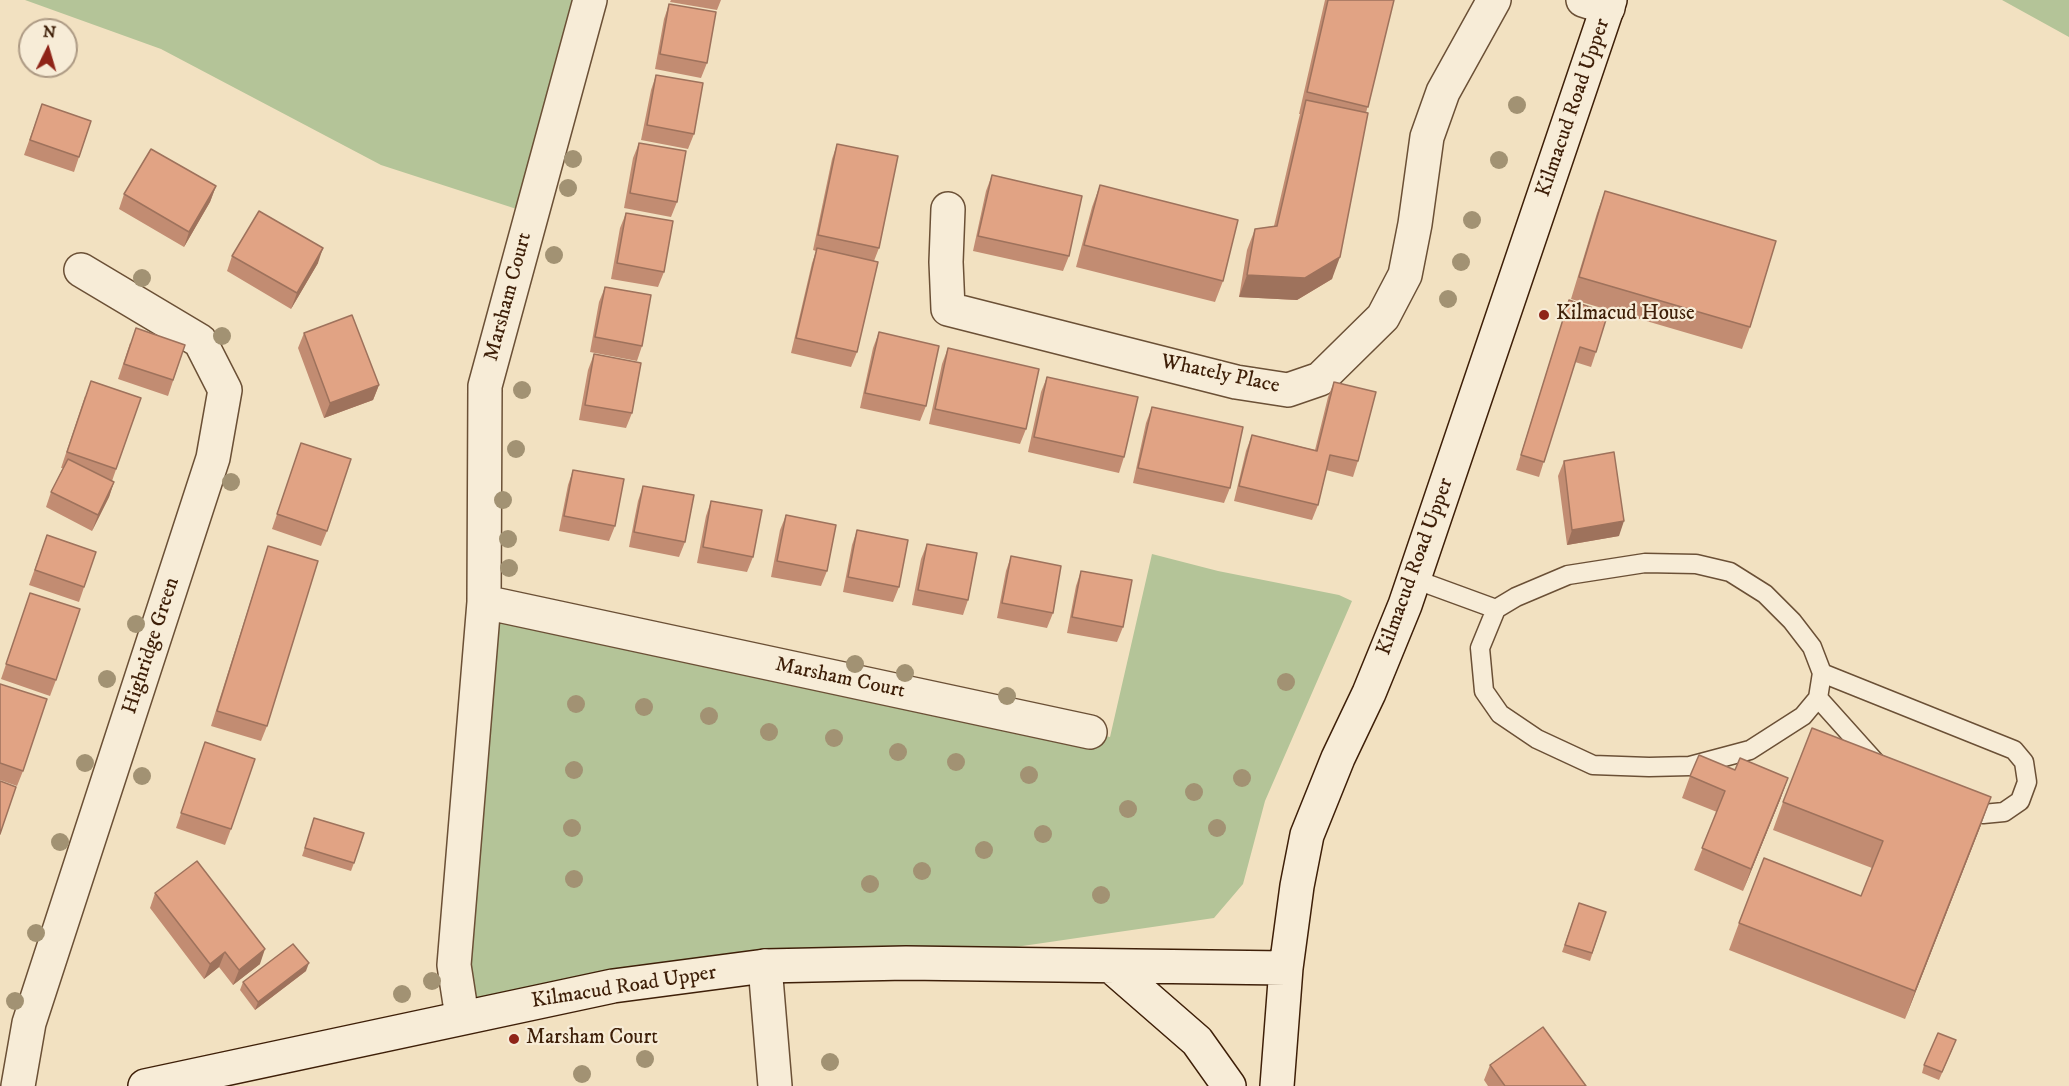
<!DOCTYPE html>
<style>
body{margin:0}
#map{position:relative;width:2069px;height:1086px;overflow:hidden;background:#f2e1c1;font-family:"IM FELL DW Pica",serif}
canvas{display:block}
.north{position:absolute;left:18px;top:18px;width:60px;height:60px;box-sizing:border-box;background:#f7ecd7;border:2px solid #ad9a84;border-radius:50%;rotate:5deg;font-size:16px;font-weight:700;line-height:24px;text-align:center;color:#3e1f08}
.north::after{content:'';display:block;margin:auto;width:21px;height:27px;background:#8f2418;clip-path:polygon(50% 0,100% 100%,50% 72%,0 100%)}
</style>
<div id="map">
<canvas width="2069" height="1086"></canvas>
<div class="north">N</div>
</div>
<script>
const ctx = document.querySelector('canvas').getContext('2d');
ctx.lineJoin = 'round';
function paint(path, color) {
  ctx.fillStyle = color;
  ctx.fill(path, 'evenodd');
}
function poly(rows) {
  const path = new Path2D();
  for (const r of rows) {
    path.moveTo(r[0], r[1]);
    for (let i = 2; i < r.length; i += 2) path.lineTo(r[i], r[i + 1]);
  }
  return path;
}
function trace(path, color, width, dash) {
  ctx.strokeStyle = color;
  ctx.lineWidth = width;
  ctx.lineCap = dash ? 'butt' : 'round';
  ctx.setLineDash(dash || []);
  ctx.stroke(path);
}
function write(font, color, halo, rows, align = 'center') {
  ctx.font = font + ' "IM FELL DW Pica",serif';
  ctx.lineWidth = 4.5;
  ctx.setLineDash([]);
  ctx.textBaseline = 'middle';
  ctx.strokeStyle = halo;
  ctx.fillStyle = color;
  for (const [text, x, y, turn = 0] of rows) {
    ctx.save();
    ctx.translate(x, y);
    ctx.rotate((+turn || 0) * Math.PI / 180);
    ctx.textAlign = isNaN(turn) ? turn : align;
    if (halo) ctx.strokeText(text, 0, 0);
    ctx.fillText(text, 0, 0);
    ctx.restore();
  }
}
paint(poly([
 [25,0,590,0,532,214,381,165,161,49],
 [2002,0,2069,0,2069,37],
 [1152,554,1218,571,1339,595,1352,601,1265,801,1243,884,1214,918,906,963,462,1017,484,602,1110,737]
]), '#b4c498');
const lane = poly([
 [1414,579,1496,609,1516,597,1568,575,1645,563,1696,564,1730,572,1765,594,1792,621,1812,647,1822,673,1818,698,1803,716,1750,750,1690,766,1649,767,1593,765,1537,739,1500,714,1484,691,1480,648,1496,609],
 [1822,673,2014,750,2024,762,2027,782,2020,801,2004,812,1983,814,1962,806],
 [1818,698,1879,766]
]);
const street = poly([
 [1583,0,1608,8],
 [948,209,946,262,948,309,1236,382,1288,390,1320,379,1383,317,1405,275,1415,224,1427,137,1443,92,1494,0],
 [484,602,1090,732],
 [765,966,775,1086],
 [462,1017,454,965,484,602,485,386,590,0],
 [18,1086,29,1023,213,458,225,390,200,341,81,270]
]);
const secondary = poly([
 [1112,967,1197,1041,1229,1086],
 [145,1086,613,986,765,966,906,963,1286,968],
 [1277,1086,1286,968,1297,886,1307,835,1338,758,1369,693,1405,605,1610,0]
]);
trace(lane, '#6b5036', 21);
trace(street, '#6b5036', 36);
trace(secondary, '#3e1f08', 36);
trace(lane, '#f7ecd7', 18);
trace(street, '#f7ecd7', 33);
trace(secondary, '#f7ecd7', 33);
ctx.fillStyle = '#a29273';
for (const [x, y] of [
 [1517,105],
 [573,159],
 [1499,160],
 [568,188],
 [1472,220],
 [554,255],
 [1461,262],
 [142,278],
 [1448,299],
 [222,336],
 [522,390],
 [516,449],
 [231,482],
 [503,500],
 [508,539],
 [509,568],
 [136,624],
 [855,664],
 [905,673],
 [107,679],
 [1286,682],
 [1007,696],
 [576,704],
 [644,707],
 [709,716],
 [769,732],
 [834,738],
 [898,752],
 [956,762],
 [85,763],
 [574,770],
 [1029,775],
 [142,776],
 [1242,778],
 [1194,792],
 [1128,809],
 [572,828],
 [1217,828],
 [1043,834],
 [60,842],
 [984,850],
 [922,871],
 [574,879],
 [870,884],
 [1101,895],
 [36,933],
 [432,981],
 [402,994],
 [15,1001],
 [645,1059],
 [830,1062],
 [582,1074]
]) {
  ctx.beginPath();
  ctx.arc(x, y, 9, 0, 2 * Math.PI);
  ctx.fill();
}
paint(poly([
 [671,0,721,0,717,10,670,2],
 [1325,0,1394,0,1366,113,1332,279,1297,300,1239,297,1247,250,1255,229,1274,226,1298,122,1300,114,1299,114],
 [669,4,707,63,701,78,655,69,664,19],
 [656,75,694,134,688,149,641,140,651,90],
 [42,104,91,121,74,172,24,155],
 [639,143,677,202,671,217,624,208,633,158],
 [837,144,879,248,874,261,857,352,851,367,791,353,812,263,816,251,813,250,832,159],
 [992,175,1069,256,1063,271,973,251,986,191],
 [1100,185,1223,281,1215,302,1076,267,1092,207],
 [216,186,210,202,184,247,119,209,124,194],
 [1605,191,1750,327,1742,349,1571,299,1597,213],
 [626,213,664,272,658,287,611,279,620,228],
 [232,256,318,263,291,309,227,271],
 [605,287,642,346,637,361,590,352,599,302],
 [1569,300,1596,352,1591,367,1575,362,1539,477,1516,470],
 [879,332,926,406,920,421,860,408,873,348],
 [304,333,379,385,373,400,324,418,298,348],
 [130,343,185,345,168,396,118,379],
 [948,348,1026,429,1020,444,929,424,942,364],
 [594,354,632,413,626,428,579,420,588,370],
 [1047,377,1124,457,1119,473,1028,452,1041,392],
 [1334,382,1358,461,1353,477,1326,470,1318,505,1312,520,1234,501,1246,451,1252,435,1315,450,1328,397],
 [85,396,141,398,112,481,114,482,109,497,92,531,46,507,51,492,63,468,61,468],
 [1152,407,1230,488,1224,503,1133,483,1146,423],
 [296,458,327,531,321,546,272,529],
 [1564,461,1619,536,1567,545,1558,476],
 [573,470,615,526,609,541,559,531,568,485],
 [643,486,685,542,679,557,629,547,638,501],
 [711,501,753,557,747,572,697,563,706,516],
 [786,515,827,571,821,586,771,577,780,530],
 [857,530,899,587,893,602,843,592,852,545],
 [47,535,96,552,79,602,29,585],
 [927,544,968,600,963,615,912,605,921,559],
 [268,546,267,726,261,741,211,726],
 [1011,556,1053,613,1047,628,997,618,1006,571],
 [1081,571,1123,627,1117,642,1067,633,1076,586],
 [25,608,56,680,50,696,1,679],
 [0,684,23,771,17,786,0,780],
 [200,757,231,829,225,845,176,828],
 [1735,770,1788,778,1780,800,1743,891,1694,870,1717,812,1682,798,1690,776],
 [1783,802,1981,825,1905,1019,1729,950,1739,923,1861,896,1872,868,1773,830],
 [312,826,354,863,351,871,302,856],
 [155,893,260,964,233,985,219,967,204,979,150,908],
 [1579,903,1606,912,1590,961,1562,952],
 [306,971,255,1010,240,990,243,982],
 [1953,1048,1939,1080,1922,1073,1924,1065],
 [1490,1065,1586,1086,1488,1086,1484,1080]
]), '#c28c72');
paint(poly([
 [216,186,210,202,184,247,189,232],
 [323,248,318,263,291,309,297,293],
 [1340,257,1332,279,1297,300,1239,297,1247,275],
 [379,385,373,400,324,418,330,403],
 [114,482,109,497,92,531,98,515],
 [1624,521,1619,536,1567,545,1572,530],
 [1788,778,1780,800,1743,891,1751,869],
 [1991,797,1981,825,1905,1019,1915,991],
 [265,949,260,964,233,985,239,970],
 [225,952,219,967,204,979,210,964],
 [309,963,306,971,255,1010,258,1002]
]), '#9e725c');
const building = poly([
 [1328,0,1394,0,1368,107,1307,92,1328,0],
 [669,4,716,12,707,63,660,54,669,4],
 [656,75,703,83,694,134,647,125,656,75],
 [1306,100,1368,113,1340,257,1305,278,1247,275,1255,229,1277,226,1306,100],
 [42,104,91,121,79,157,30,140,42,104],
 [639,143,686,151,677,202,630,193,639,143],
 [837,144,898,156,879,248,818,235,837,144],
 [151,149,216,186,189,232,124,194,151,149],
 [992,175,1082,196,1069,256,978,236,992,175],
 [1100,185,1238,220,1223,281,1084,245,1100,185],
 [1605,191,1776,241,1750,327,1579,277,1605,191],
 [259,211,323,248,297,293,232,256,259,211],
 [626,213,673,221,664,272,617,263,626,213],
 [817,248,878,262,857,352,796,338,817,248],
 [605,287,651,295,642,346,595,337,605,287],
 [1569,300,1608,313,1596,352,1580,347,1544,462,1521,455,1569,300],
 [352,315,379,385,330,403,304,333,352,315],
 [136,328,185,345,173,380,124,364,136,328],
 [879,332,939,346,926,406,865,393,879,332],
 [948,348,1039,369,1026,429,935,409,948,348],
 [594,354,641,363,632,413,585,405,594,354],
 [1047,377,1138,397,1124,457,1034,437,1047,377],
 [91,381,141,398,116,469,67,452,91,381],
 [1334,382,1376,392,1358,461,1330,455,1318,505,1239,486,1252,435,1317,451,1334,382],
 [1152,407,1243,427,1230,488,1138,468,1152,407],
 [301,443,351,459,327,531,277,514,301,443],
 [1614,452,1624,521,1572,530,1564,461,1614,452],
 [68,459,114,482,98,515,51,492,68,459],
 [573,470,624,479,615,526,564,516,573,470],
 [643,486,694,495,685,542,634,532,643,486],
 [711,501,762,510,753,557,703,547,711,501],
 [786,515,836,525,827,571,777,561,786,515],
 [857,530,908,540,899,587,848,577,857,530],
 [47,535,96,552,84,587,35,570,47,535],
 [927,544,977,553,968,600,918,590,927,544],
 [268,546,318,561,267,726,217,711,268,546],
 [1011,556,1061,566,1053,613,1002,603,1011,556],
 [1081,571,1132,580,1123,627,1072,617,1081,571],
 [30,593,80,609,56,680,6,664,30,593],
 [0,684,47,699,23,771,0,763,0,684],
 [1812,728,1991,797,1915,991,1739,923,1764,858,1861,896,1883,841,1783,802,1812,728],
 [205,742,255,759,231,829,181,813,205,742],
 [1699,755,1735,770,1740,758,1788,778,1751,869,1702,848,1725,791,1690,776,1699,755],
 [0,781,16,787,0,834,0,781],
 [314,818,364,833,354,863,305,848,314,818],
 [197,861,265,949,239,970,225,952,210,964,155,893,197,861],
 [1579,903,1606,912,1592,953,1565,945,1579,903],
 [293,944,309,963,258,1002,243,982,293,944],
 [1543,1027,1586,1086,1505,1086,1490,1065,1543,1027],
 [1938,1033,1956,1040,1942,1072,1924,1065,1938,1033]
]);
paint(building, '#e1a384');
trace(building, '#9e725c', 1.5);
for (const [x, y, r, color] of [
 [1544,315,6,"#8f2418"],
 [514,1039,6,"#8f2418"]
]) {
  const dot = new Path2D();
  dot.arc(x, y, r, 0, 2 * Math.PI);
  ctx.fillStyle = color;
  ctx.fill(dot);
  trace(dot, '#f7ecd7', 2);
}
write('21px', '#3e1f08', '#f7ecd7', [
 ["Kilmacud Road Upper",1574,108,-71],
 ["Marsham Court",509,297,-75],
 ["Whately Place",1220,375,12],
 ["Kilmacud Road Upper",1416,567,-70],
 ["Highridge Green",152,646,-72],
 ["Marsham Court",840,679,12],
 ["Kilmacud Road Upper",624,988,-9]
]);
write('21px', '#3e1f08', '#f7ecd7', [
 ["Kilmacud House",1556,315],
 ["Marsham Court",526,1039]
], 'left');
</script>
